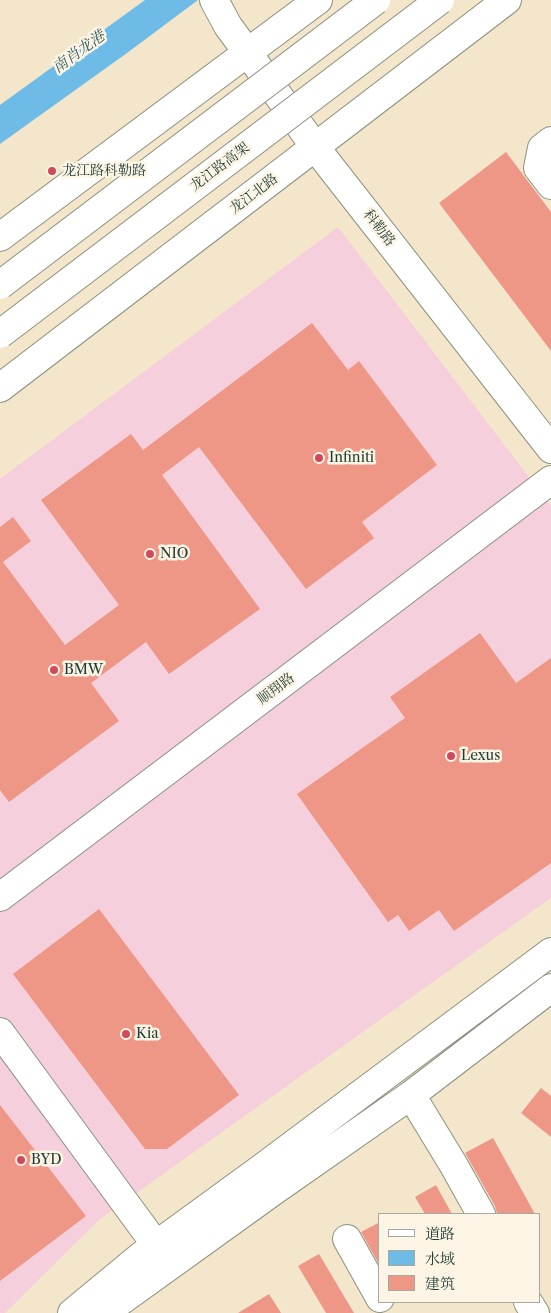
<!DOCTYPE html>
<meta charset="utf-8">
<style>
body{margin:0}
#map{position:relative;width:551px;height:1313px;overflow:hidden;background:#f4e6cb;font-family:"Libre Caslon Text","Noto Serif SC",serif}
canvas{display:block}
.legend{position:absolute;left:378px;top:1213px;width:162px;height:90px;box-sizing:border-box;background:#fcf5e5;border:1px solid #a4ab9e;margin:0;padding:6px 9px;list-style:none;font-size:15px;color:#1f3d34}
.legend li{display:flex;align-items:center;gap:10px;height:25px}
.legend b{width:25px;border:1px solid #a4ab9e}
</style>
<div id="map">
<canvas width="551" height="1313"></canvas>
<ul class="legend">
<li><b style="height:6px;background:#fff"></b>道路</li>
<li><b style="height:14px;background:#6ebbe8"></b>水域</li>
<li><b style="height:14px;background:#ee9786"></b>建筑</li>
</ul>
</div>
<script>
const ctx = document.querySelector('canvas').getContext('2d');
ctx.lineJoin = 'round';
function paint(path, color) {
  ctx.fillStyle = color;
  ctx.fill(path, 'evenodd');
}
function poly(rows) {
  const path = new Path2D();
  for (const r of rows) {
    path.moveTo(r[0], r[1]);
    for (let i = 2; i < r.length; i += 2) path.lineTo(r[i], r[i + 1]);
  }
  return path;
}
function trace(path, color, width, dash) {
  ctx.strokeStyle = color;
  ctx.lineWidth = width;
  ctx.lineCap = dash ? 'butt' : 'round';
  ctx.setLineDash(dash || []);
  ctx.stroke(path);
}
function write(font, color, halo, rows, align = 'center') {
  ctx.font = font + ' "Libre Caslon Text","Noto Serif SC",serif';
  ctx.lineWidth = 5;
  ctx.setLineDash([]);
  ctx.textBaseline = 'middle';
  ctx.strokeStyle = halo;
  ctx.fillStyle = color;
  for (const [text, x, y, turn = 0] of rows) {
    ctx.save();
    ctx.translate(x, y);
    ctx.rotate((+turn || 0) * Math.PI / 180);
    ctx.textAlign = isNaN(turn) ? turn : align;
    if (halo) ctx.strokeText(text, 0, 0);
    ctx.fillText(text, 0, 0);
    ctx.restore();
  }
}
paint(poly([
 [338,227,551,506,551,898,100,1219,5,1313,0,1313,0,479]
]), '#f5cfdb');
paint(poly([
 [145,0,198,0,127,53,0,144,0,105]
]), '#6ebbe8');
paint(poly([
 [506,152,551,212,551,351,439,203],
 [312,323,348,370,359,361,437,465,362,522,374,538,306,589,199,447,162,475,260,609,169,674,146,642,91,683,119,721,9,802,0,790,0,527,13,517,31,541,3,562,65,645,119,605,41,500,131,434,143,450],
 [480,633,516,683,551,658,551,863,454,931,439,910,409,931,398,915,388,922,297,794,405,718,390,697],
 [99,909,239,1095,167,1149,145,1149,13,974],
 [541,1088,551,1096,551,1137,521,1113],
 [0,1105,86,1216,0,1281],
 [493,1138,535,1214,497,1214,495,1206,465,1153],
 [436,1185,452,1214,425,1214,415,1197],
 [380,1222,380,1266,361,1232],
 [319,1254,354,1313,326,1313,298,1266],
 [269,1294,281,1313,238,1313]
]), '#ee9786');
const minor = poly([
 [214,0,228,26,248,53,315,147,551,449],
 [551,141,542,148,538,168,551,185],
 [0,897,551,480],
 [0,1032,156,1245],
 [411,1095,453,1164,481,1214],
 [347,1239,380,1298],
 [528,1302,535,1313],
 [72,1313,141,1256,259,1170,551,952],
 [104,1313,275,1190,411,1095,551,988]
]);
const major = poly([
 [0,237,318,0],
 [0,388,507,0]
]);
trace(minor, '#8a9280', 30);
trace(major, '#8a9280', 30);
trace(minor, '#fff', 28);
trace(major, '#fff', 28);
const highwayBridge = poly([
 [0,285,376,0],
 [0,334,440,0]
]);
trace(highwayBridge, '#8a9280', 30, []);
trace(highwayBridge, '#fff', 28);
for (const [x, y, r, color] of [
 [52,171,5,"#d1495b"],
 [319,458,5,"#d1495b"],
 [150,554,5,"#d1495b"],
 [54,670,5,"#d1495b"],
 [451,756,5,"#d1495b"],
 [126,1034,5,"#d1495b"],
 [21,1160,5,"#d1495b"]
]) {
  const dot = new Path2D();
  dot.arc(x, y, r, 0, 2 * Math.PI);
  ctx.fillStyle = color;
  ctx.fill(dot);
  trace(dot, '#fcf5e5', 2);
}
write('14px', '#1f3d34', '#fcf5e5', [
 ["龙江路高架",220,167,-37],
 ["龙江北路",254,194,-37],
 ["科勒路",379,228,52],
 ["顺翔路",276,689,-37]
]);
write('14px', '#1f3d34', '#fcf5e5', [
 ["龙江路科勒路",62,171],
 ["Infiniti",329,458],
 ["NIO",160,554],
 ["BMW",64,670],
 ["Lexus",461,756],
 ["Kia",136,1034],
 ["BYD",31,1160]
], 'left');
write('italic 15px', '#335c61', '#fcf5e5', [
 ["南肖龙港",79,52,-36]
]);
</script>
